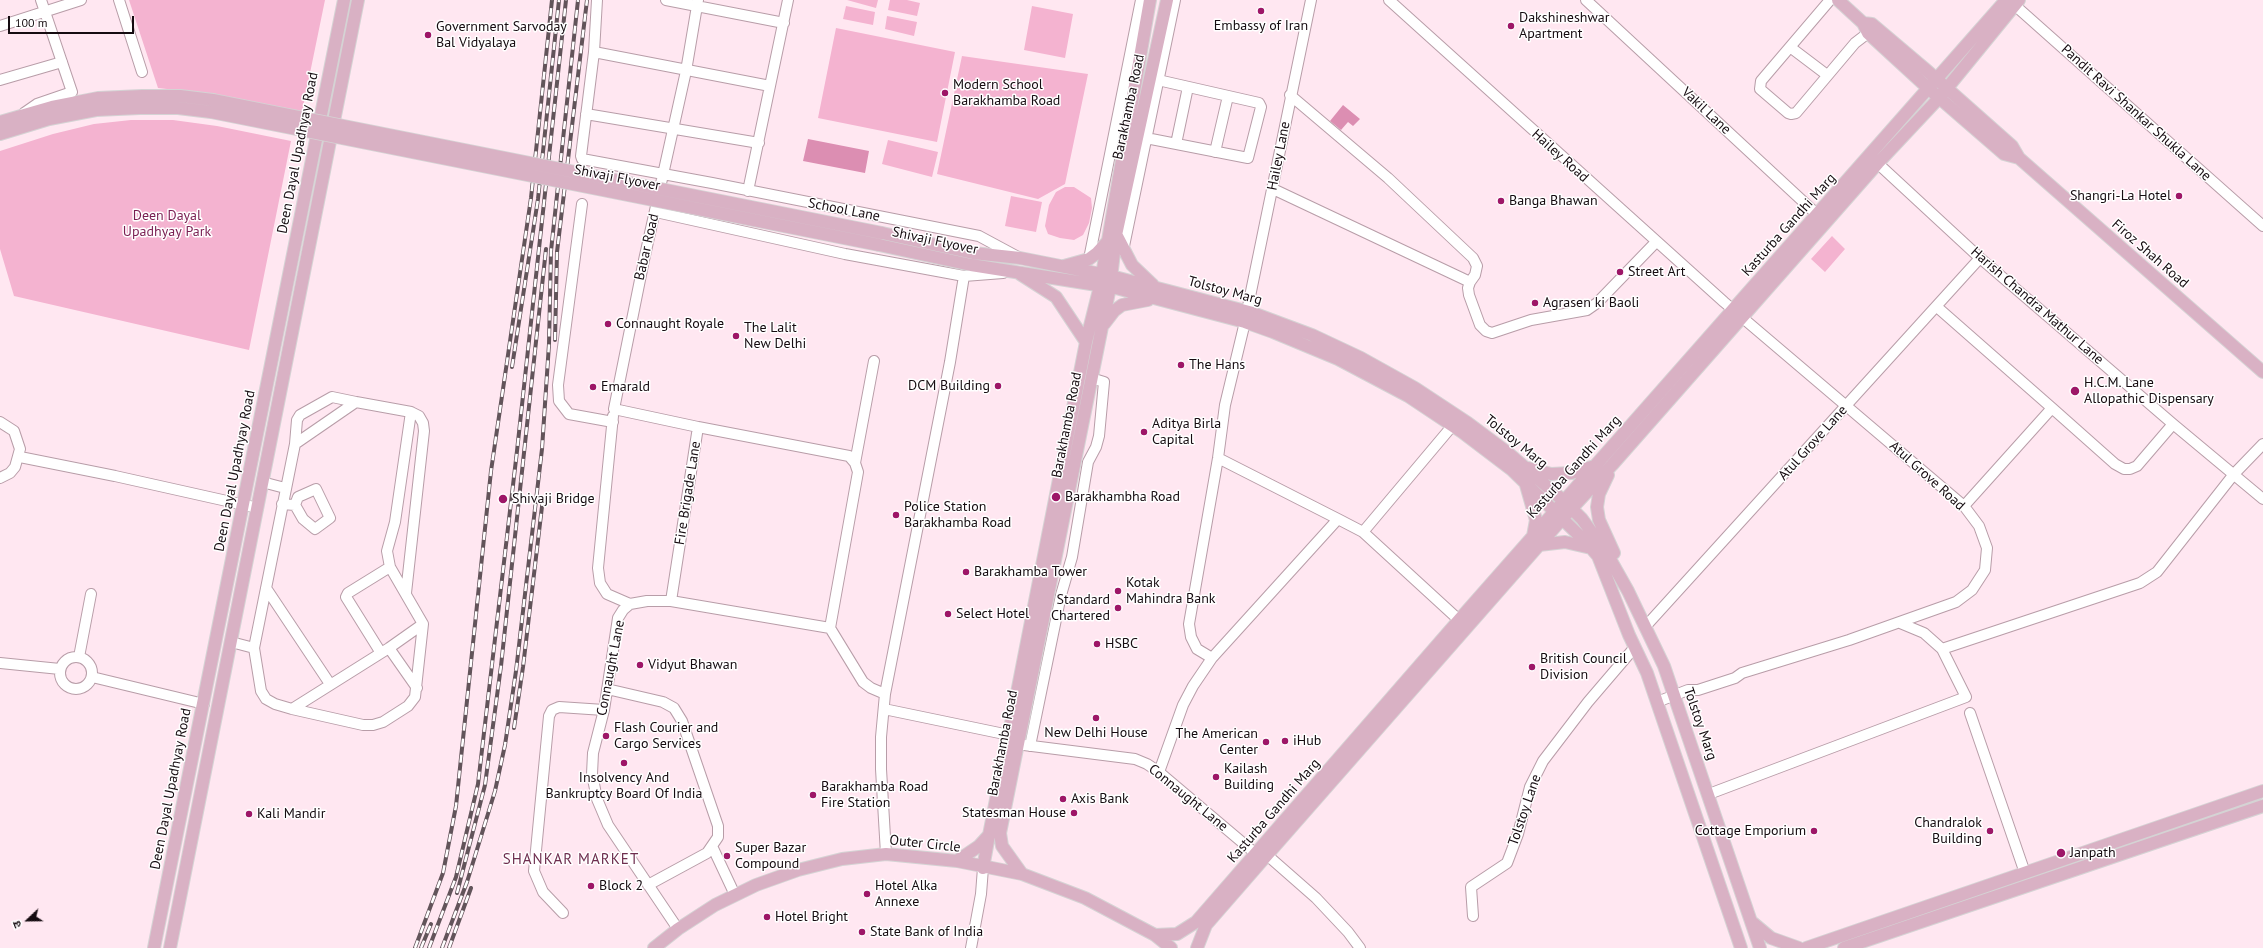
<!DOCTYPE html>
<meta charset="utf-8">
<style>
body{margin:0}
#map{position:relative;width:2263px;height:948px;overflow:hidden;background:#ffe7f1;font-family:"PT Sans","Noto Sans Devanagari",sans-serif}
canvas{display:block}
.north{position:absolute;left:8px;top:900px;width:40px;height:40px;-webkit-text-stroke:3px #fff;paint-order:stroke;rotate:248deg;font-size:11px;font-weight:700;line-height:16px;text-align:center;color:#150b10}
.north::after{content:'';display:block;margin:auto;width:14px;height:18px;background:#150b10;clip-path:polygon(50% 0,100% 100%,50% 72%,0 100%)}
.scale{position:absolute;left:8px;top:16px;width:126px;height:18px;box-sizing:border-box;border:2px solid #150b10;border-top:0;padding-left:5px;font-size:12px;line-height:14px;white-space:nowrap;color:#150b10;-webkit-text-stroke:3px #fff;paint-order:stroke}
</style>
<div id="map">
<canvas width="2263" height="948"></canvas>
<div class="north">उ</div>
<div class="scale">100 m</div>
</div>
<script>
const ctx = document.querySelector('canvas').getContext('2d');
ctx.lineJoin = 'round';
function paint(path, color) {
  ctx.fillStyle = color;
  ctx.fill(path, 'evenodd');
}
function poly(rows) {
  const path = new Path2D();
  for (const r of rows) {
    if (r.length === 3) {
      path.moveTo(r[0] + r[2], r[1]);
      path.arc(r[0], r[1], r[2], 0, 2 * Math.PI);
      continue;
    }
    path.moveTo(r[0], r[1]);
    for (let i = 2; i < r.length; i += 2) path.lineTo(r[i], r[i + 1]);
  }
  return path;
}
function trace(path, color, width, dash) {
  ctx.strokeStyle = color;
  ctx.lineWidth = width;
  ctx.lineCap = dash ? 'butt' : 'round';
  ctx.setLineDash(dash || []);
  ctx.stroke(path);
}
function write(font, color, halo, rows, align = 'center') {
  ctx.font = font + ' "PT Sans",sans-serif';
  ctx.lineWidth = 3;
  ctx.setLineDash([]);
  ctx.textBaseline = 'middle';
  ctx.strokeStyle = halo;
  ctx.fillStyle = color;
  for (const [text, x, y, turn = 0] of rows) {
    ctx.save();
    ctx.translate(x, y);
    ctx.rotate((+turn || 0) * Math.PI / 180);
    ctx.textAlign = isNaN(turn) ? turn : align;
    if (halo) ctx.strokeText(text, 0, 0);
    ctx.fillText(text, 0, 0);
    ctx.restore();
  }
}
paint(poly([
 [129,0,325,0,302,112,203,93,158,88],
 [847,0,878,0,876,8],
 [890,0,907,0,920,3,917,16,888,10],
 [846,6,875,12,873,25,843,19],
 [1032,6,1073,14,1065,58,1024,50],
 [887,16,917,22,914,36,885,29],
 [836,28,955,52,937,142,818,118],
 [962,56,1088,74,1065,184,1038,199,937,174],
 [131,120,173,120,217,126,291,141,249,350,14,296,0,249,0,151,53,134,94,124],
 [888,140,938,152,932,177,882,164],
 [1065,187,1074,187,1091,198,1092,208,1089,223,1083,235,1074,240,1060,238,1048,234,1045,226,1049,205,1056,192],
 [1011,196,1042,202,1036,232,1005,226],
 [1832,236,1845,249,1825,272,1811,259]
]), '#f4b3d0');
paint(poly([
 [1343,105,1360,119,1353,126,1348,122,1341,130,1330,121],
 [808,139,869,151,865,173,803,161]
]), '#dc8eb2');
const minor = poly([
 [119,0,142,72],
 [597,0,594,52,581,156,582,159,712,183,979,236,1018,257],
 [666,0,784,23],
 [698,0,686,71,644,260,614,409,698,427],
 [1389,0,1724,302,1964,506,1979,526,1987,548,1985,570,1972,590,1956,602,1849,640,1742,673,1735,678,1698,690,1688,690,1657,702],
 [1586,0,1822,219],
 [1830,0,1761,81,1760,89,1788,113,1791,114,1796,113,1855,43,1868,33],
 [2010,1,2263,226],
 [0,26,81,0],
 [1790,47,1827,75],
 [594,52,770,86],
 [0,80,62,62],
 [24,113,37,104,72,92,41,0],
 [586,114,759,143],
 [1146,138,1248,158,1261,107,1259,103,1158,80],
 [1176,144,1188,87],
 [1215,152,1228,96],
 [1873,159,1980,258,2173,424,2263,499],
 [1273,189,1470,282,1475,275,1477,266,1473,258,1388,178,1290,95],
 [748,191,788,0],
 [582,204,558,385,559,401,569,414,613,422],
 [656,212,845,254,964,276,1003,273],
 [1123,251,1175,0],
 [1089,259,1141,0],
 [1470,282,1468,288,1469,295,1480,325,1486,331,1492,333,1531,320,1587,310,1597,303,1656,242],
 [1937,307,2052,408],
 [1247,311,1311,0],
 [613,416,598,568,600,583,607,594,630,604],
 [0,422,14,431,20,449,15,467,10,473,0,478],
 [1453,425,1363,532,1459,620],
 [295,444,297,420,300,415,332,397,356,402],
 [20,457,115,476,258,508],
 [262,482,285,488],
 [282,504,295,505,303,519,315,529,330,518,316,489,298,497,295,505],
 [1964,506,2052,408,2115,464,2124,469,2130,469,2137,466,2173,424],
 [1338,519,1363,532],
 [266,588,330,684],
 [671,601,698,427,849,456,855,463],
 [1900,623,1924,633,1942,649,2140,583,2157,572,2234,474,2263,444],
 [1645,627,1980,258],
 [830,628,858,472,855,463,874,361],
 [231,642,254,648,261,691,266,699,275,704,292,709,363,725,373,725,383,722,408,706,415,697,423,624,390,567,387,551,395,522,411,412],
 [254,648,295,444,356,402,411,412,419,416,423,423,424,431,406,593],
 [389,648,417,688],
 [381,653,346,597,348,593,390,567],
 [76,673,16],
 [79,657,91,594],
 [1212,658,1338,519,1218,458],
 [0,663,60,669],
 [92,677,204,704],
 [607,689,663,702,674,708,682,721,718,826,718,837,707,853,648,885],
 [292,709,389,648,423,624],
 [884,709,1009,735],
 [1970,713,2025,873],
 [1024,745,1135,759,1147,764,1159,772,1256,854],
 [1030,746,1061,595,1072,557,1088,462,1096,447,1099,436,1104,382,1091,378],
 [1159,772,1183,705,1193,686,1212,658,1197,649,1191,637,1189,624,1218,458,1225,405,1245,322],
 [1709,794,1966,697,1942,649],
 [712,846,735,895],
 [886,854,881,769,881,737,885,694,950,362,964,276],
 [1267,855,1316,898,1348,932,1360,948],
 [563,913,543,892,534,871,549,716,552,710,559,707,604,710],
 [1473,916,1471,887,1507,863,1518,834,1530,787,1543,761,1588,702,1635,647],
 [678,929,608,825,597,799,592,774,593,753,604,710,618,618,623,610,630,604,647,601,671,601,830,628,863,682,871,688,885,694],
 [971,948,981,894,983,868]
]);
const major = poly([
 [1838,0,1863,23,1868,33,1929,89,2004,154,2019,158],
 [1863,23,1872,24,1924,68,2012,146,2019,158,2263,372],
 [0,122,52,107,98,98,142,96,180,96,213,100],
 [0,134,49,119,96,110,140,108,178,108,211,112],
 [882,233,973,253,1020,258,1111,276,1253,313,1312,335,1361,358,1415,388,1468,423,1507,452,1565,502,1582,519,1606,552,1628,591,1664,666,1760,948],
 [1117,236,1132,265,1153,285],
 [879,245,971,265,1116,288,1245,322,1273,332,1338,359,1408,396,1462,432,1512,470,1586,542,1598,556,1629,635,1647,673,1741,948],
 [1064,266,1089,259,1097,253,1108,241],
 [1020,274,1056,297,1086,342],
 [1104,324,1114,311,1122,305,1148,300],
 [1528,468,1551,474,1571,473,1595,466],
 [1608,475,1599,494,1597,507,1599,520,1614,553],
 [1526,485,1536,520,1533,536],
 [1539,545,1565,542,1591,548],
 [957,861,979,846,989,835,1086,342,1100,286,1150,0],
 [983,868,989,835],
 [1022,874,1002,846,1000,833,1110,287,1116,235,1167,0],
 [1753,923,1771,938,1799,948],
 [1155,935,1177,934,1196,922,1459,620,2006,0],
 [154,948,344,0],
 [170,948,358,0],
 [654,948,678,929,715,905,756,885,798,870,842,859,886,854,957,861,1022,874,1085,898,1155,935,1171,948],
 [1197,948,1206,925,1267,855,1562,519,1612,465,1878,163,1939,98,2019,0],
 [1806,948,2263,791],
 [1844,948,2263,806]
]);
trace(minor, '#b89da8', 12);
trace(major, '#d5d3d4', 14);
trace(minor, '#fff', 10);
trace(major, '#d9b1c4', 12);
const rail = poly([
 [555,340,557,252,587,0],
 [512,367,538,199,559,0],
 [514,728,523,667,543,498],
 [457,893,485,785,501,666,546,249],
 [415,948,443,873,456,806,491,471,531,198,552,0],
 [421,948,431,924],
 [429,948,456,877,478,784,517,451,566,0],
 [442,948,467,882,495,791,505,745,516,671,542,449,549,344,551,251,578,0],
 [449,948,471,888]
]);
trace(rail, '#62545a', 4);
trace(rail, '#fff', 2.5, [8]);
const majorBridge = poly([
 [213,100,882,233],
 [211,112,879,245]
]);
trace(majorBridge, '#d5d3d4', 14, []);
trace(majorBridge, '#d9b1c4', 12);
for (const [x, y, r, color] of [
 [1261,11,4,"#9d1667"],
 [1511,26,4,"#9d1667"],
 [428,35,4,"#9d1667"],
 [945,93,4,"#9d1667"],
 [2179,196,4,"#9d1667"],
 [1501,201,4,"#9d1667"],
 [1620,272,4,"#9d1667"],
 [1535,303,4,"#9d1667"],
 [608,324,4,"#9d1667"],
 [736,336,4,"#9d1667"],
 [1181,365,4,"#9d1667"],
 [998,386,4,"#9d1667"],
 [593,387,4,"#9d1667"],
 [2075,391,5,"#9d1667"],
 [1144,432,4,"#9d1667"],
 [1056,497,5,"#9d1667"],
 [503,499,5,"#9d1667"],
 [896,515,4,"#9d1667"],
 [966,572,4,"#9d1667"],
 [1118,591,4,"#9d1667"],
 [1118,608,4,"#9d1667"],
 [948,614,4,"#9d1667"],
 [1097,644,4,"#9d1667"],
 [640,665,4,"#9d1667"],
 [1532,667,4,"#9d1667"],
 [1096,718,4,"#9d1667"],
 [606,736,4,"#9d1667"],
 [1285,741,4,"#9d1667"],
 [1266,742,4,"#9d1667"],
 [624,763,4,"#9d1667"],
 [1216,777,4,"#9d1667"],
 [813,795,4,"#9d1667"],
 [1063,799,4,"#9d1667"],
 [1074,813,4,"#9d1667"],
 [249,814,4,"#9d1667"],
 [1814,831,4,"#9d1667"],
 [1990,831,4,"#9d1667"],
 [2061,853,5,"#9d1667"],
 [727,856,4,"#9d1667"],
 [591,886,4,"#9d1667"],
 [867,894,4,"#9d1667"],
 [767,917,4,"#9d1667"],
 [862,932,4,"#9d1667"]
]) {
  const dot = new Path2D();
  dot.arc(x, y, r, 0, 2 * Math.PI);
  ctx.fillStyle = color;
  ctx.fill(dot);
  trace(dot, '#fff', 1.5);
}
write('14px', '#150b10', '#fff', [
 ["Dakshineshwar",1519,18],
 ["Apartment",1519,34],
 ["Embassy of Iran",1261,26,"center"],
 ["Government Sarvoday",436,27],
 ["Bal Vidyalaya",436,43],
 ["Modern School",953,85],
 ["Barakhamba Road",953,101],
 ["Shangri-La Hotel",2171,196,"right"],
 ["Banga Bhawan",1509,201],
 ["Street Art",1628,272],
 ["Agrasen ki Baoli",1543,303],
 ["Connaught Royale",616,324],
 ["The Lalit",744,328],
 ["New Delhi",744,344],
 ["The Hans",1189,365],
 ["H.C.M. Lane",2084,383],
 ["Allopathic Dispensary",2084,399],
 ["DCM Building",990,386,"right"],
 ["Emarald",601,387],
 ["Aditya Birla",1152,424],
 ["Capital",1152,440],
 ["Barakhambha Road",1065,497],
 ["Shivaji Bridge",512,499],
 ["Police Station",904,507],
 ["Barakhamba Road",904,523],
 ["Barakhamba Tower",974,572],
 ["Kotak",1126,583],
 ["Mahindra Bank",1126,599],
 ["Standard",1110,600,"right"],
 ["Chartered",1110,616,"right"],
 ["Select Hotel",956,614],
 ["HSBC",1105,644],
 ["British Council",1540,659],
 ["Division",1540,675],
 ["Vidyut Bhawan",648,665],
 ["Flash Courier and",614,728],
 ["Cargo Services",614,744],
 ["New Delhi House",1096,733,"center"],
 ["The American",1258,734,"right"],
 ["Center",1258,750,"right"],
 ["iHub",1293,741],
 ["Kailash",1224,769],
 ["Building",1224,785],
 ["Insolvency And",624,778,"center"],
 ["Bankruptcy Board Of India",624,794,"center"],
 ["Barakhamba Road",821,787],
 ["Fire Station",821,803],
 ["Axis Bank",1071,799],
 ["Statesman House",1066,813,"right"],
 ["Kali Mandir",257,814],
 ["Chandralok",1982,823,"right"],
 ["Building",1982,839,"right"],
 ["Cottage Emporium",1806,831,"right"],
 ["Super Bazar",735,848],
 ["Compound",735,864],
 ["Janpath",2070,853],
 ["Block 2",599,886],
 ["Hotel Alka",875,886],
 ["Annexe",875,902],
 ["Hotel Bright",775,917],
 ["State Bank of India",870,932]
], 'left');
write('14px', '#150b10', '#fff', [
 ["Barakhamba Road",1129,107,-78],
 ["Vakil Lane",1706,111,43],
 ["Pandit Ravi Shankar Shukla Lane",2136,113,42],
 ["Deen Dayal Upadhyay Road",298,153,-79],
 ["Hailey Lane",1279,156,-79],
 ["Hailey Road",1560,156,42],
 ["Shivaji Flyover",617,178,11],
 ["School Lane",844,210,11],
 ["Kasturba Gandhi Marg",1789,225,-48],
 ["Shivaji Flyover",935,241,12],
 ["Babar Road",647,247,-77],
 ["Firoz Shah Road",2150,254,41],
 ["Tolstoy Marg",1225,291,15],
 ["Harish Chandra Mathur Lane",2037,306,41],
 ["Barakhamba Road",1067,425,-79],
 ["Tolstoy Marg",1516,442,39],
 ["Atul Grove Lane",1813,443,-48],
 ["Kasturba Gandhi Marg",1574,467,-48],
 ["Deen Dayal Upadhyay Road",235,471,-79],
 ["Atul Grove Road",1927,476,42],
 ["Fire Brigade Lane",688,493,-81],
 ["Connaught Lane",611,668,-79],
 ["Tolstoy Marg",1700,724,71],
 ["Barakhamba Road",1003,743,-79],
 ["Deen Dayal Upadhyay Road",171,789,-79],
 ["Connaught Lane",1188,798,39],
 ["Tolstoy Lane",1525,810,-71],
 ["Kasturba Gandhi Marg",1274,811,-49],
 ["Outer Circle",925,844,6]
]);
write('14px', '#791d51', '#fff', [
 ["Deen Dayal",167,216],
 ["Upadhyay Park",167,232]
]);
ctx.letterSpacing = '1px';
write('15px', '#6e2e4f', '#fff', [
 ["SHANKAR MARKET",571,860]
]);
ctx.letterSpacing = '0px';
</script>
